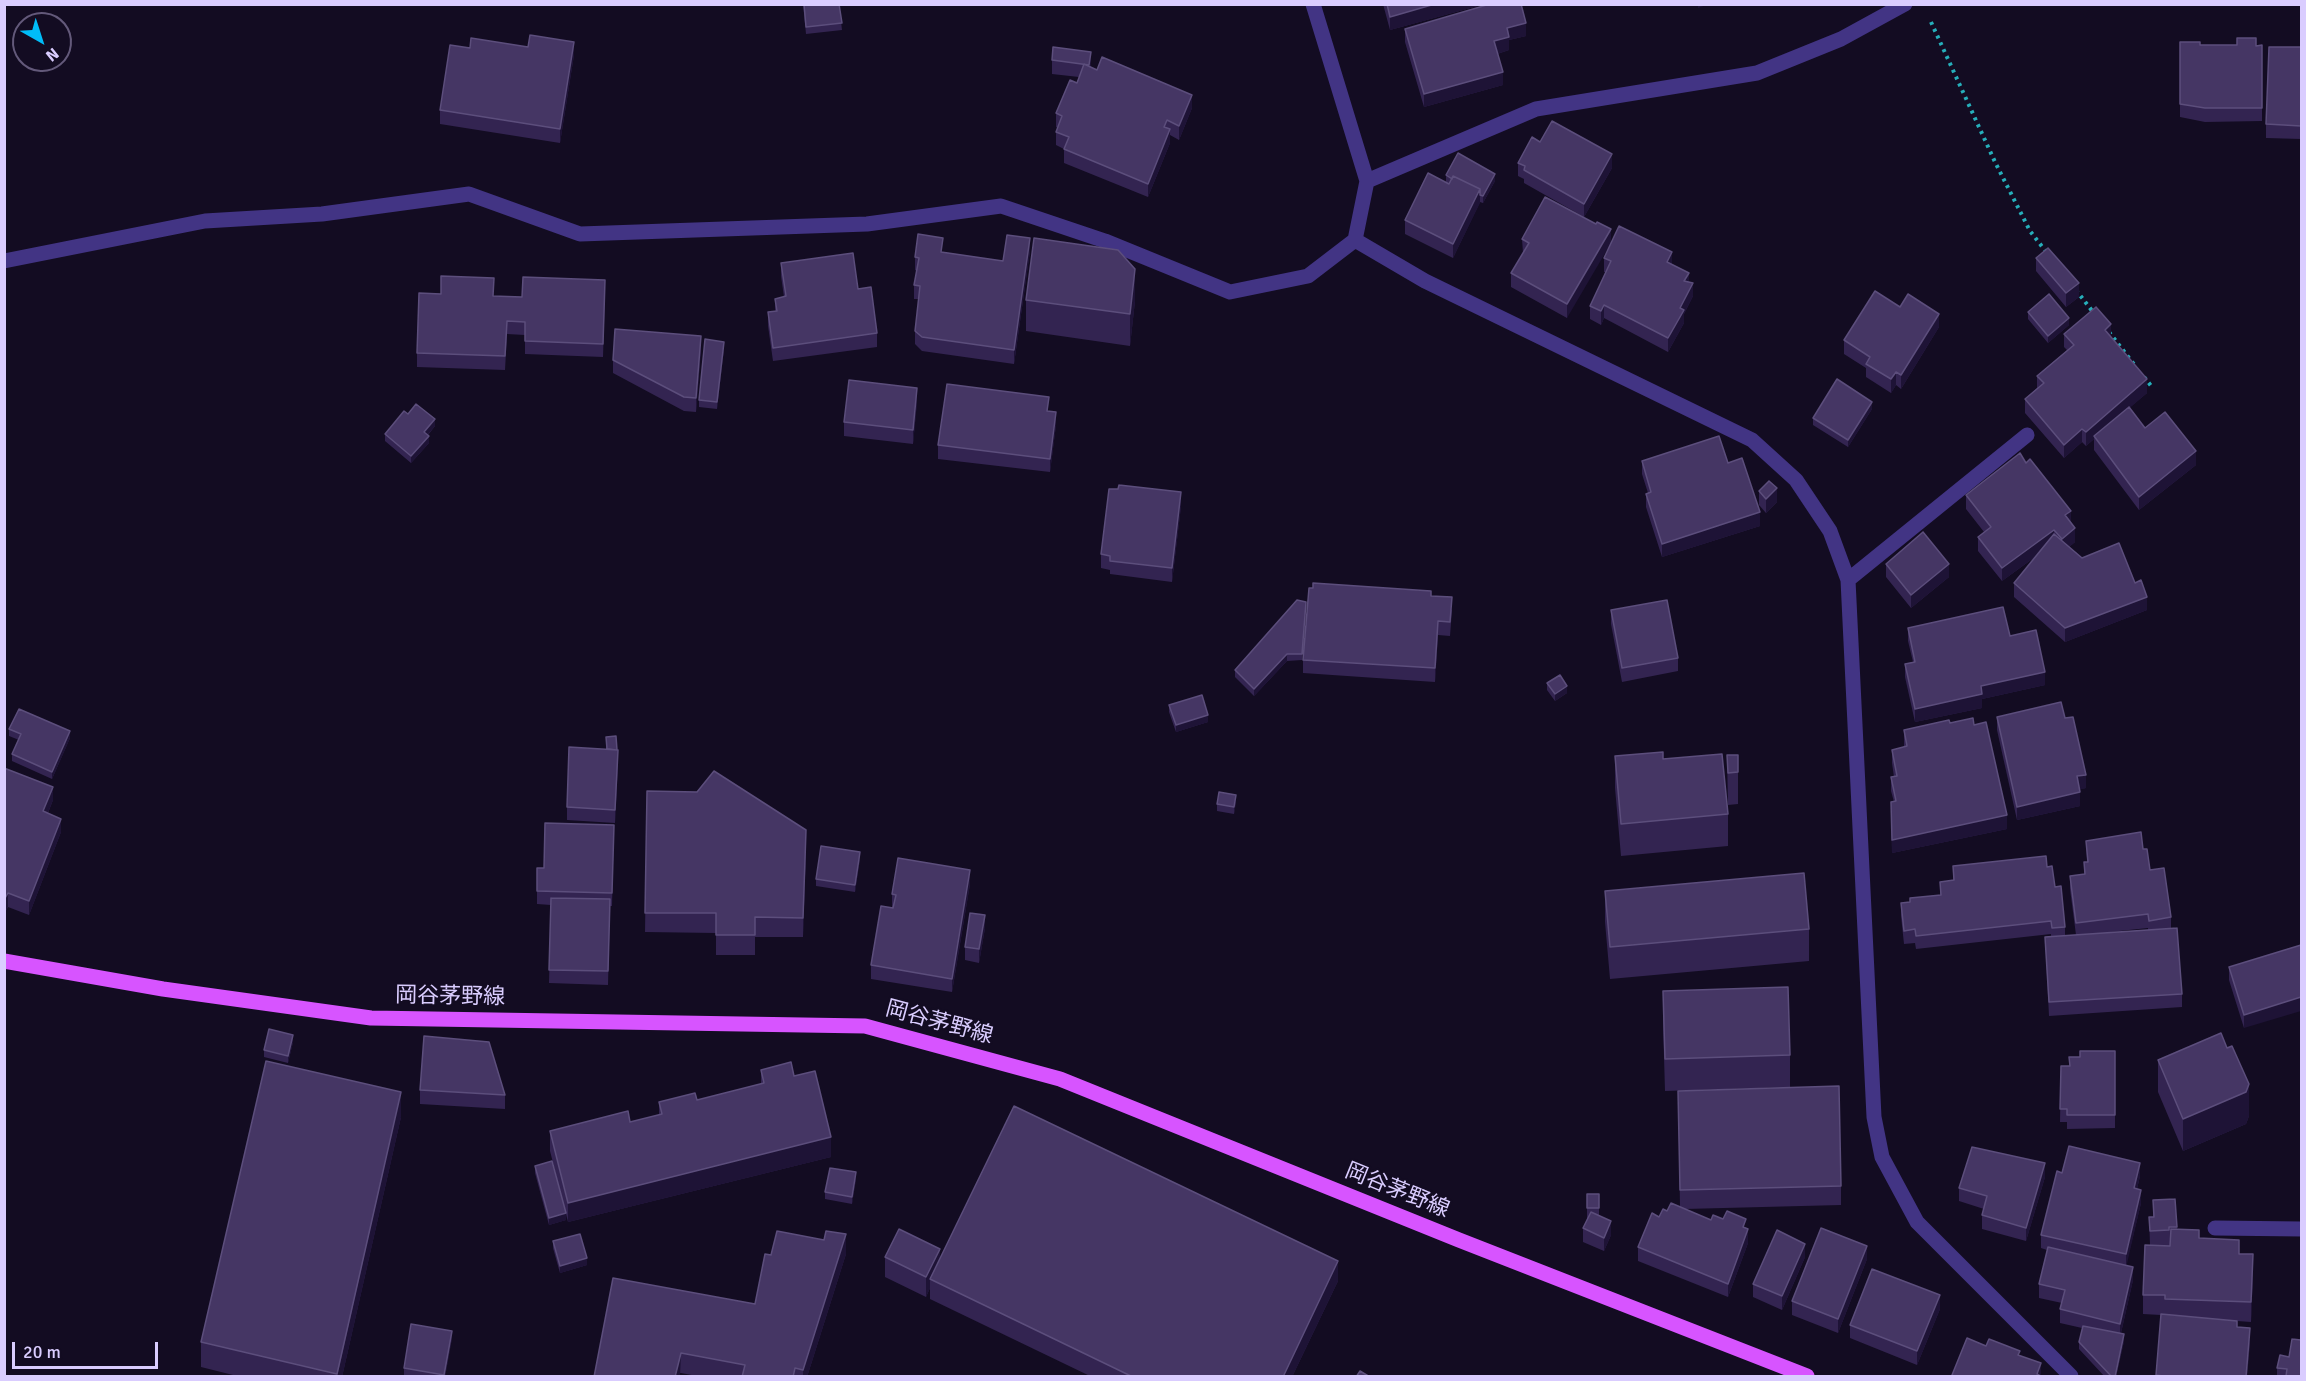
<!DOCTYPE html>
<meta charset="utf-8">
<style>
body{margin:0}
#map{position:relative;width:2306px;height:1381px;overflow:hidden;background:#130c22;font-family:Signika,sans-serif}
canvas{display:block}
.frame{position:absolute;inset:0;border:6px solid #dacdff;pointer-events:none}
.north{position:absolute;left:12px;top:12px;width:60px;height:60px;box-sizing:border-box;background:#130c22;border:2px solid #63597a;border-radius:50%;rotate:141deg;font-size:16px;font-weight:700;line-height:24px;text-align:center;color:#dacdff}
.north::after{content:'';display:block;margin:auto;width:21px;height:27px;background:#00bdf8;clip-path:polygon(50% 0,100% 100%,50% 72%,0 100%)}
.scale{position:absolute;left:12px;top:1342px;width:146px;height:27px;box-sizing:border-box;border:3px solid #dacdff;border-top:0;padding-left:8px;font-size:18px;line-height:21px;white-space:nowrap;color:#dacdff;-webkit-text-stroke:4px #130c22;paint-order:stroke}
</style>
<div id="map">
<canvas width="2306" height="1381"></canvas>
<div class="frame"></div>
<div class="north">N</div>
<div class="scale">20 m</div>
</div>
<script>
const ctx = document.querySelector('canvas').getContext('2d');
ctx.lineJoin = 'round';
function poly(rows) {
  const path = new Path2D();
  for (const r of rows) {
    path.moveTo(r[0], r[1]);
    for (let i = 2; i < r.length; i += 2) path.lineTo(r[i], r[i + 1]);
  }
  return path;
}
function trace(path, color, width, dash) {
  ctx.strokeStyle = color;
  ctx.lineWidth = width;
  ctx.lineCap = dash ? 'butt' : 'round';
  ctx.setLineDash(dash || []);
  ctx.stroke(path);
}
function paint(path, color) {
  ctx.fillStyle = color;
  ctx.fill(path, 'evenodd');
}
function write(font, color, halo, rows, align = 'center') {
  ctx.font = font + ' Signika,"Noto Sans JP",sans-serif';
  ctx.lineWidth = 4.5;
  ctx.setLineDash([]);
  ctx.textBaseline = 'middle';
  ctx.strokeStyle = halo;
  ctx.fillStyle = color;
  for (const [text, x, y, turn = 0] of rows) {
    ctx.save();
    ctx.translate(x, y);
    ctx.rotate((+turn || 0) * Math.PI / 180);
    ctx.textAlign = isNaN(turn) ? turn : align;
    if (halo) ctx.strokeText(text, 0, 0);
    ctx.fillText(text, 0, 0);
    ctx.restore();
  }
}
trace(poly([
 [1931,22,1995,162,2030,231,2047,253],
 [2076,290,2093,312],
 [2109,332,2136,367],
 [2144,377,2152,387]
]), '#26afba', 4, [3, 4.5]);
trace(poly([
 [1367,181,1536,109,1757,73,1841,39,1905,4],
 [1355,240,1425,281,1752,440,1796,480,1830,531,1848,580,1874,1117,1882,1157,1917,1222,2071,1376],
 [4,261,205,221,322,214,469,194,580,234,867,224,1001,206,1105,241,1230,292,1308,276,1355,240,1367,181,1313,4],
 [1848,580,2027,435],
 [2215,1228,2302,1229]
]), '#423484', 15);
trace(poly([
 [4,961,163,989,371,1018,865,1026,1060,1079,1459,1240,1807,1376]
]), '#d754ff', 15);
paint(poly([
 [803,4,839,4,842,30,806,34],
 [1383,4,1485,4,1390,30],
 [1405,29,1526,36,1509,40,1509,50,1497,54,1503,85,1424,107,1405,42],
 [2180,42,2200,45,2262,45,2262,121,2205,122,2180,117],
 [2301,47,2301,139,2266,138,2266,124],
 [470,48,574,55,560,143,440,124,440,110],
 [1091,52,1091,67,1192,108,1179,140,1170,135,1170,143,1148,197,1064,163,1064,149,1056,145,1056,132,1058,128,1056,127,1056,113,1077,83,1079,77,1052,74,1052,60],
 [2301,144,2301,163,2300,159,2300,145],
 [1518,163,1612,168,1584,217,1524,183,1524,179,1518,176],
 [1446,175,1495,181,1483,203,1480,202,1453,258,1405,234,1405,220,1446,182],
 [1596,224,1567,318,1511,287,1511,273,1523,253,1522,239],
 [1030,251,1014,364,922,351,915,344,915,331,919,299,914,299,914,285,917,271,915,270,915,257,943,252,1003,261],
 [1604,258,1672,265,1689,282,1693,296,1684,314,1684,323,1668,352,1604,318,1601,325,1590,319,1590,306,1606,272,1604,272],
 [2036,258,2079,297,2066,307,2036,271],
 [781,263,858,289,877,333,877,347,773,361,768,326,768,312,775,311,775,299,784,297,781,276],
 [605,293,603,357,525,354,525,335,507,334,505,370,417,367,417,353,441,294,522,297],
 [1026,300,1135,301,1130,346,1026,331],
 [1900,307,1939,327,1901,389,1896,385,1891,393,1866,377,1866,368,1844,354,1844,340],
 [2028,312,2069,325,2048,343,2028,319],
 [2064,334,2111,337,2147,393,2129,408,2145,428,2196,465,2139,510,2094,450,2094,439,2086,446,2082,442,2064,458,2025,413,2025,399,2037,388,2037,376,2067,350,2064,347],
 [701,349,696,412,684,411,613,373,613,360],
 [724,349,717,409,699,407,699,400],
 [917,402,913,444,844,436,844,422],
 [1872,409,1848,447,1813,425,1813,418],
 [1049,411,1056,425,1050,472,938,459,938,445],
 [408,414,435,426,428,435,429,443,411,463,385,441,385,434],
 [1642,461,1760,526,1662,557,1646,507,1646,494,1648,493,1642,474],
 [1759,491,1777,502,1766,513,1759,505],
 [1966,495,2071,523,2075,542,2069,547,2147,610,2065,642,2014,597,2014,583,2035,557,2002,581,1978,551,1978,537,1984,532,1966,509],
 [1181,506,1172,582,1110,574,1110,570,1101,568,1101,554],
 [1886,564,1949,577,1911,608,1886,577],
 [1431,596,1452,610,1450,636,1438,635,1435,682,1303,673,1303,660],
 [1306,608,1302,660,1287,661,1254,696,1235,677,1235,670],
 [1611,610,1678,658,1678,671,1622,682,1611,624],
 [1908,628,2010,636,2045,685,1982,699,1982,708,1915,722,1905,677,1905,664,1913,662,1908,641],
 [1547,683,1567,693,1555,701,1547,690],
 [1169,705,1208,722,1176,732,1169,712],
 [1997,717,2065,718,2086,788,2080,789,2080,806,2017,820,1997,730],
 [1950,723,1974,725,2007,829,1892,853,1891,802,1894,802,1891,791,1891,777,1894,777,1892,763,1892,750,1904,747,1904,730],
 [9,729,70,738,52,779,12,761,12,754,19,740,9,736],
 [606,737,618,763,615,823,567,820,567,807,606,749],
 [1727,755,1738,772,1738,804,1728,805],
 [1615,756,1663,759,1728,814,1728,846,1621,856,1615,788],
 [4,768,53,800,48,813,61,832,29,915,8,907,4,914],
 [647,791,806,849,803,937,755,937,755,955,716,955,716,933,645,932],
 [1236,802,1234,814,1217,811,1217,804],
 [614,825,612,906,610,906,608,985,549,983,551,905,537,904,537,868,544,868],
 [2086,841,2143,849,2150,870,2171,917,2171,928,2182,994,2182,1007,2049,1016,2045,937,2051,936,2051,934,1916,949,1915,943,1904,944,1901,916,1901,903,1910,902,1910,898,1940,895,1940,882,1953,880,1953,866,2047,867,2055,887,2065,927,2065,935,2076,935,2070,889,2070,876,2084,874,2084,862,2087,862],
 [2148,928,2148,930,2110,932],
 [860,859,855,892,816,886,816,879],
 [970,884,952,992,871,979,871,965,892,907,892,894],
 [1605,891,1809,929,1809,961,1610,979,1605,922],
 [985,928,979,963,965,960,965,947],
 [2301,945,2244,1028,2229,980,2229,967],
 [1663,991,1790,1055,1790,1087,1665,1091,1663,1023],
 [293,1042,288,1063,264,1057,264,1050],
 [2115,1051,2115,1128,2067,1129,2067,1122,2060,1122,2061,1066,2069,1066,2069,1057,2080,1057],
 [2158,1060,2249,1116,2246,1124,2183,1151,2158,1092],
 [761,1070,794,1076,831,1157,568,1222,550,1151,550,1131,630,1122,659,1115,659,1102,697,1100,761,1084],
 [420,1090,505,1095,505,1109,420,1104],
 [1678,1091,1841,1186,1841,1205,1685,1209,1711,1220,1746,1228,1748,1243,1728,1297,1638,1261,1638,1247,1659,1217,1667,1211,1680,1207],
 [401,1117,342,1377,241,1377,201,1367,201,1342],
 [535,1166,566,1220,549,1225,535,1173],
 [2062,1173,2140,1176,2137,1189,2141,1203,2126,1265,2133,1280,2121,1333,2124,1341,2116,1377,2105,1377,2079,1349,2079,1342,2082,1328,2060,1323,2060,1309,2062,1303,2039,1298,2039,1284,2047,1250,2041,1248,2041,1235],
 [2045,1177,2026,1241,1982,1229,1982,1215,1984,1209,1959,1201,1959,1188],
 [856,1179,852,1204,825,1199,825,1192],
 [1587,1194,1599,1194,1599,1215,1611,1235,1604,1251,1583,1242,1583,1228,1587,1219],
 [2175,1199,2177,1229,2239,1254,2253,1274,2251,1322,2237,1321,2237,1327,2250,1342,2247,1377,2156,1377,2161,1315,2143,1314,2143,1295,2150,1245,2149,1217,2153,1217,2153,1200],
 [553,1241,587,1265,560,1273,553,1248],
 [846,1254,807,1377,702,1377,681,1373,594,1377,755,1304,771,1255],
 [885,1257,940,1260,1338,1281,1292,1377,1092,1377,930,1299,930,1288,926,1297,885,1277],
 [1805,1257,1782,1310,1753,1297,1753,1284],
 [1867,1259,1838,1333,1792,1315,1792,1301],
 [1940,1309,1917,1365,1850,1338,1850,1325],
 [452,1338,445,1377,413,1377,404,1375,404,1368],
 [2289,1357,2301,1377,2277,1377,2277,1368]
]), '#332451');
paint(poly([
 [1435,4,1485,4,1390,30,1390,17],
 [1698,4,1709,4,1698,8],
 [1526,23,1526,36,1509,40,1509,50,1494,55,1494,41,1507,28],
 [574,42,574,55,560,143,560,129],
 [1091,52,1091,66,1089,78,1089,65],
 [1503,72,1503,85,1424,107,1424,94],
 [1192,95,1192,108,1179,140,1179,126],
 [1170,129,1170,143,1148,197,1148,184],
 [1612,154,1612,168,1584,217,1584,204],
 [1495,174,1495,181,1483,203,1483,196],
 [1480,189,1480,203,1453,258,1453,244],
 [1611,229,1611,243,1567,318,1567,304],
 [1030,238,1030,251,1014,364,1014,350],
 [1672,252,1672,266,1667,262],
 [1135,269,1135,301,1130,346,1130,314],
 [1689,273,1689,287,1684,281],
 [1693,283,1693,296,1684,314,1684,323,1668,352,1668,338,1680,308],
 [2079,283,2079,297,2066,307,2066,293],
 [1604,305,1604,318,1601,325,1601,311],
 [1939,314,1939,327,1901,389,1901,375],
 [2069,318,2069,325,2048,343,2048,336],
 [2111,324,2111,338,2105,330],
 [701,336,701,349,696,412,696,398],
 [724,342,724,349,717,409,717,402],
 [1896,372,1896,385,1891,393,1891,379],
 [2147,379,2147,393,2095,438,2094,436,2094,439,2086,446,2086,432],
 [917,388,917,402,913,444,913,430],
 [1872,402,1872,409,1848,447,1848,440],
 [1056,412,1056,425,1050,472,1050,459],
 [435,419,435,426,424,439,424,432],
 [2082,429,2082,442,2064,458,2064,445],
 [429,436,429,443,411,463,411,456],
 [2196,451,2196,465,2139,510,2139,497],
 [1777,488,1777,502,1766,513,1766,499],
 [1181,492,1181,506,1172,582,1172,568],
 [2071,511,2071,524,2065,515],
 [1760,512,1760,526,1662,557,1662,544],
 [2075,528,2075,542,2062,553,2062,539],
 [2054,530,2054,543,2002,581,2002,568],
 [1949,564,1949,577,1911,608,1911,595],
 [2147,597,2147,610,2065,642,2065,628],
 [1438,621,1438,635,1435,682,1435,668],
 [1287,654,1287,661,1254,696,1254,689],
 [2045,672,2045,685,1982,699,1982,708,1915,722,1915,709,1981,686],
 [1567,686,1567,693,1555,701,1555,694],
 [1208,715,1208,722,1176,732,1176,725],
 [70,731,70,738,52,779,52,772],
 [618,750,618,763,615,823,615,810],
 [2086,775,2086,788,2077,790,2077,776],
 [53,787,53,800,43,825,43,811],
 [2080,792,2080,806,2017,820,2017,807],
 [1236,795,1236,802,1234,814,1234,807],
 [2007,815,2007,829,1892,853,1892,840],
 [61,819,61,832,29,915,29,901],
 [806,830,806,849,803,937,803,918],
 [860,852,860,859,855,892,855,885],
 [970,870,970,884,952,992,952,979],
 [8,893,8,907,4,914,4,900],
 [985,915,985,928,979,963,979,949],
 [2301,997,2301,1011,2244,1028,2244,1015],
 [293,1035,293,1042,288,1063,288,1056],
 [2249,1084,2249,1116,2246,1124,2183,1151,2183,1119],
 [401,1092,401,1117,342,1377,337,1377],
 [831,1137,831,1157,568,1222,568,1203],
 [2045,1163,2045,1177,2026,1241,2026,1228],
 [2140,1163,2140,1176,2134,1202,2134,1188],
 [856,1172,856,1179,852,1204,852,1197],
 [2141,1190,2141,1203,2126,1268,2126,1254],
 [566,1213,566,1220,549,1225,549,1218],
 [1611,1221,1611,1235,1604,1251,1604,1238],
 [1748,1229,1748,1243,1728,1297,1728,1284],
 [846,1234,846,1254,807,1377,803,1377,803,1370],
 [1805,1244,1805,1257,1782,1310,1782,1296],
 [1867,1246,1867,1259,1838,1333,1838,1319],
 [940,1249,940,1268,930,1279,930,1288,926,1297,926,1277],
 [2253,1254,2253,1274,2251,1322,2251,1302],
 [587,1258,587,1265,560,1273,560,1266],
 [1338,1261,1338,1281,1292,1377,1283,1377],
 [2133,1267,2133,1280,2120,1337,2120,1324],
 [1940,1295,1940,1309,1917,1365,1917,1351],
 [2250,1328,2250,1342,2247,1377,2246,1377],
 [452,1331,452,1338,445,1377,444,1377],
 [2124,1334,2124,1341,2116,1377,2115,1377],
 [681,1353,680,1377,675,1377],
 [2041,1363,2041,1377,2037,1374]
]), '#1e1336');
const building = poly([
 [804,4,839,4,842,23,806,27,804,4],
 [1387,4,1435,4,1390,17,1387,4],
 [1490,4,1521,4,1526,23,1507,28,1509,37,1494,41,1503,72,1424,94,1405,29,1490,4],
 [530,35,574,42,560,129,440,110,450,45,470,48,471,38,528,47,530,35],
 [2237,38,2256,38,2256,46,2262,45,2262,108,2205,108,2180,104,2180,42,2200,42,2200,45,2237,45,2237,38],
 [1053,47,1091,52,1089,65,1052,60,1053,47],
 [2269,47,2301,47,2301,126,2266,124,2269,47],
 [1102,57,1192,95,1179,126,1167,120,1164,127,1170,129,1148,184,1064,149,1069,137,1056,132,1062,116,1056,113,1070,80,1077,83,1084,64,1097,70,1102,57],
 [1552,121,1612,154,1584,204,1524,170,1525,166,1518,163,1532,137,1540,142,1552,121],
 [1458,153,1495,174,1483,196,1480,195,1480,189,1453,176,1452,179,1446,175,1458,153],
 [1428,173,1449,184,1453,176,1480,189,1453,244,1405,220,1428,173],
 [1545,197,1596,224,1597,222,1611,229,1567,304,1511,273,1529,243,1522,239,1545,197],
 [1619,226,1672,252,1667,262,1689,273,1684,281,1693,283,1680,308,1684,310,1668,338,1604,305,1601,311,1590,306,1611,261,1604,258,1619,226],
 [918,234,943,238,941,252,1003,261,1007,235,1030,238,1014,350,922,337,915,331,920,286,914,285,919,258,915,257,918,234],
 [1034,238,1118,250,1135,269,1130,314,1026,300,1034,238],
 [2048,248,2079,283,2066,293,2036,258,2048,248],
 [853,253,858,289,871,287,877,333,773,348,768,312,777,311,775,299,786,296,781,263,853,253],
 [441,276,494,278,493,296,522,297,523,277,605,280,603,344,525,341,525,322,507,321,505,356,417,353,419,293,441,294,441,276],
 [1875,291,1900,307,1908,294,1939,314,1901,375,1896,372,1891,379,1866,364,1870,357,1844,340,1875,291],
 [2049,294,2069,318,2048,336,2028,312,2049,294],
 [2096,307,2111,324,2105,330,2147,379,2086,432,2082,429,2064,445,2025,399,2044,383,2037,376,2074,345,2064,334,2096,307],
 [615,329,701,336,696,398,684,397,613,360,615,329],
 [705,339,724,342,717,402,699,400,705,339],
 [1837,379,1872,402,1848,440,1813,418,1837,379],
 [849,380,917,388,913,430,844,422,849,380],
 [947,384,1049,397,1047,411,1056,412,1050,459,938,445,947,384],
 [416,404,435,419,424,432,429,436,411,456,385,434,404,411,408,414,416,404],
 [2129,407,2145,428,2165,412,2196,451,2139,497,2094,436,2129,407],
 [1719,436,1728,463,1742,458,1760,512,1662,544,1646,494,1651,492,1642,461,1719,436],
 [2020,453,2026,463,2030,459,2071,511,2065,515,2075,528,2062,539,2054,530,2002,568,1978,537,1991,527,1966,495,2020,453],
 [1769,481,1777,488,1766,499,1759,491,1769,481],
 [1119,485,1181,492,1172,568,1110,561,1110,556,1101,554,1109,489,1118,489,1119,485],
 [1923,532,1949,564,1911,595,1886,564,1923,532],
 [2054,534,2082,558,2119,543,2135,583,2141,580,2147,597,2065,628,2014,583,2054,534],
 [1313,583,1431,591,1431,596,1452,597,1450,622,1438,621,1435,668,1303,660,1309,588,1313,588,1313,583],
 [1297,600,1306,602,1302,654,1287,654,1254,689,1235,670,1297,600],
 [1667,600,1678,658,1622,668,1611,610,1667,600],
 [2003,607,2010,636,2036,630,2045,672,1981,686,1982,694,1915,709,1905,664,1915,662,1908,628,2003,607],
 [1560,675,1567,686,1555,694,1547,683,1560,675],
 [1202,695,1208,715,1176,725,1169,705,1202,695],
 [2061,702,2065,718,2073,717,2086,775,2077,776,2080,792,2017,807,1997,717,2061,702],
 [19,709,70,731,52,772,12,754,21,734,9,729,19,709],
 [1973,718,1974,725,1986,722,2007,815,1892,840,1891,802,1896,801,1891,777,1897,776,1892,750,1907,746,1904,730,1949,720,1950,723,1973,718],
 [616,736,617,750,607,749,606,737,616,736],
 [569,747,618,750,615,810,567,807,569,747],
 [1663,752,1663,759,1722,754,1728,814,1621,824,1615,756,1663,752],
 [1727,755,1738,755,1738,772,1728,773,1727,755],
 [4,768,53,787,43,811,61,819,29,901,8,893,4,900,4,768],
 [714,771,806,830,803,918,755,917,755,935,716,935,716,913,645,913,647,791,697,792,714,771],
 [1219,792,1236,795,1234,807,1217,804,1219,792],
 [545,823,614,825,612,893,537,891,537,868,544,868,545,823],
 [2141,832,2143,849,2147,849,2150,870,2164,868,2171,917,2149,921,2148,914,2076,923,2070,876,2085,874,2084,862,2088,862,2086,841,2141,832],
 [821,846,860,852,855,885,816,879,821,846],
 [2046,856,2047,867,2052,866,2055,887,2061,886,2065,927,2052,928,2051,921,1916,936,1915,929,1904,931,1901,903,1910,902,1910,898,1941,895,1940,882,1954,880,1953,866,2046,856],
 [898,858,970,870,952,979,871,965,881,906,893,908,896,895,892,894,898,858],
 [1804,873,1809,929,1610,947,1605,891,1804,873],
 [551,898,610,899,608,971,549,970,551,898],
 [970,913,985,915,979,949,965,947,970,913],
 [2177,928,2182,994,2049,1002,2045,937,2177,928],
 [2301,945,2301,997,2244,1015,2229,967,2301,945],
 [1788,987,1790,1055,1665,1059,1663,991,1788,987],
 [269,1029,293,1035,288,1056,264,1050,269,1029],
 [2221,1033,2227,1048,2232,1046,2249,1084,2246,1092,2183,1119,2158,1060,2221,1033],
 [424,1036,489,1042,505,1095,420,1090,424,1036],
 [2080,1051,2115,1051,2115,1115,2067,1115,2067,1109,2060,1109,2061,1066,2070,1066,2069,1057,2080,1057,2080,1051],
 [266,1061,401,1092,337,1374,201,1342,266,1061],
 [791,1062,794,1076,815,1071,831,1137,568,1203,550,1131,628,1111,630,1122,662,1114,659,1102,695,1093,697,1100,764,1083,761,1070,791,1062],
 [1839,1086,1841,1186,1680,1190,1678,1091,1839,1086],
 [1014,1106,1338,1261,1283,1377,1133,1377,930,1279,1014,1106],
 [2069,1146,2140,1163,2134,1188,2141,1190,2126,1254,2041,1235,2057,1171,2062,1173,2069,1146],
 [1972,1147,2045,1163,2026,1228,1982,1215,1987,1196,1959,1188,1972,1147],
 [552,1161,566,1213,549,1218,535,1166,552,1161],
 [830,1168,856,1172,852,1197,825,1192,830,1168],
 [1587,1194,1599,1194,1599,1208,1587,1208,1587,1194],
 [2175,1199,2177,1227,2169,1227,2169,1230,2150,1231,2149,1217,2154,1217,2153,1200,2175,1199],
 [1671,1203,1711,1220,1713,1215,1723,1219,1727,1211,1746,1219,1743,1227,1748,1229,1728,1284,1638,1247,1652,1213,1659,1217,1663,1209,1667,1211,1671,1203],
 [1591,1212,1611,1221,1604,1238,1583,1228,1591,1212],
 [1821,1228,1867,1246,1838,1319,1792,1301,1821,1228],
 [899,1229,940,1249,926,1277,885,1257,899,1229],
 [2171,1229,2199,1230,2199,1238,2239,1240,2239,1254,2253,1254,2251,1302,2165,1299,2165,1295,2143,1295,2145,1245,2170,1246,2171,1229],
 [1777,1230,1805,1244,1782,1296,1753,1284,1777,1230],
 [777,1231,824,1240,826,1231,846,1234,803,1370,795,1368,793,1377,742,1377,745,1365,681,1353,675,1377,594,1377,613,1278,755,1304,765,1254,771,1255,777,1231],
 [580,1234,587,1258,560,1266,553,1241,580,1234],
 [2048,1247,2133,1267,2120,1324,2060,1309,2065,1290,2039,1284,2048,1247],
 [1872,1269,1940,1295,1917,1351,1850,1325,1872,1269],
 [2161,1314,2237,1321,2237,1327,2250,1328,2246,1377,2170,1377,2156,1375,2161,1314],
 [411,1324,452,1331,444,1375,404,1368,411,1324],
 [2083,1326,2124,1334,2115,1377,2112,1377,2079,1342,2083,1326],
 [1967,1338,1986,1346,1989,1339,2020,1351,2018,1355,2041,1363,2037,1374,2042,1377,1956,1377,1952,1375,1967,1338],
 [2292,1339,2301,1340,2301,1377,2286,1376,2287,1369,2277,1368,2280,1355,2289,1357,2292,1339],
 [1360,1371,1370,1377,1356,1377,1360,1371]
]);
paint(building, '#453664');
trace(building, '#5c4e7c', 1.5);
write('22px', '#dacdff', '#130c22', [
 ["岡谷茅野線",450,997,1],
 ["岡谷茅野線",939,1023,15],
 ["岡谷茅野線",1397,1191,22]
]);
</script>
